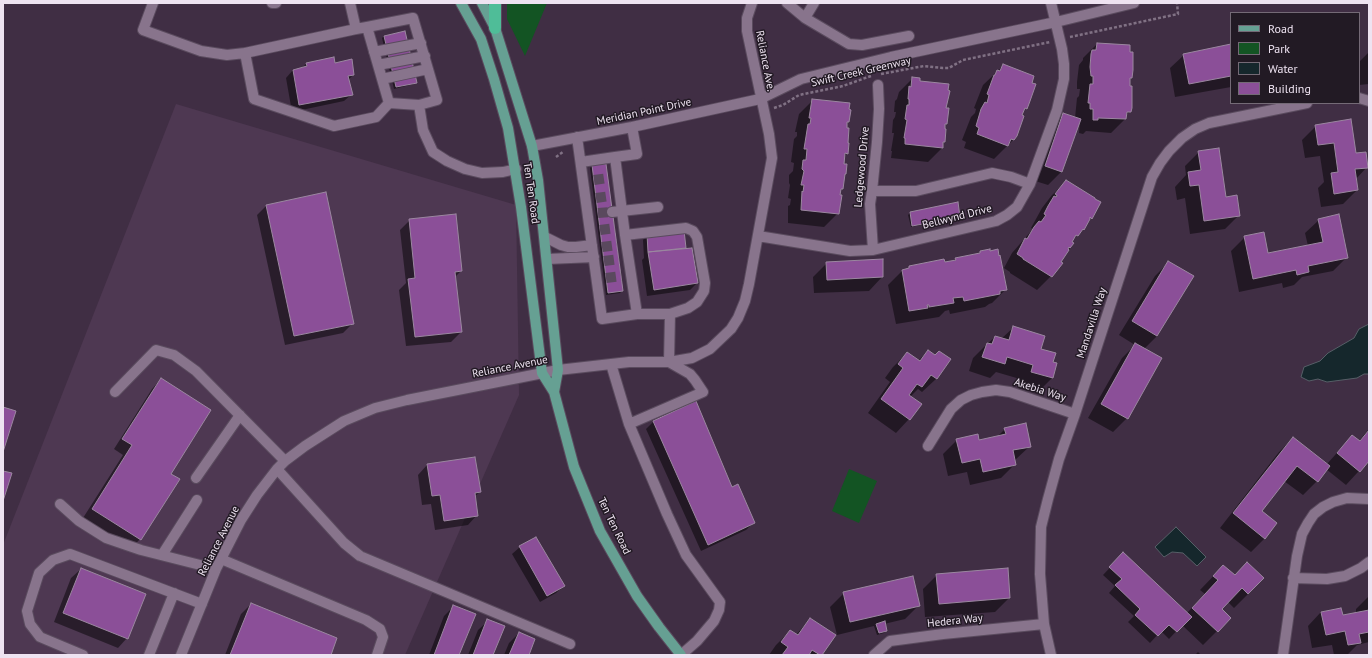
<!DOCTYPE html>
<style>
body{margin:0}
#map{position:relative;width:1372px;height:658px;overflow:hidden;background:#402e44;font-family:"PT Sans",sans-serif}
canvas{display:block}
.frame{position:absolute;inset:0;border:4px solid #eee3f1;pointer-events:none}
.legend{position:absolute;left:1230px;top:12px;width:130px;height:92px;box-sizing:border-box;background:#221a24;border:1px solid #746a76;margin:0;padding:5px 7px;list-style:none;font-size:12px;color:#eee3f1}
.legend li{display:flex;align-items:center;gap:8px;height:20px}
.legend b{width:20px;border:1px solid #746a76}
</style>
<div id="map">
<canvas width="1372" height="658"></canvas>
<div class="frame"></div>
<ul class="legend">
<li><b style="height:5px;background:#66a093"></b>Road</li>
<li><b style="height:11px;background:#135423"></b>Park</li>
<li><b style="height:11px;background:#15272c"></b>Water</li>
<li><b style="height:11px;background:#8b4f98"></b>Building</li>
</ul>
</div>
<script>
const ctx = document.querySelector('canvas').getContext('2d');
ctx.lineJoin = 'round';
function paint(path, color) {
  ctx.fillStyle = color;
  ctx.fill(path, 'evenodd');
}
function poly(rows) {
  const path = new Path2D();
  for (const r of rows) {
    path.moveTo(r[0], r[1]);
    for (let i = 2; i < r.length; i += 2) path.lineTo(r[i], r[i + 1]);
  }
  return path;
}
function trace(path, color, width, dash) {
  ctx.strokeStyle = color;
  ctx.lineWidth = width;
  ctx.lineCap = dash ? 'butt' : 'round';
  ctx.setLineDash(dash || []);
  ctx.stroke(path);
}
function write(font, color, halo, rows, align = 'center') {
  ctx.font = font + ' "PT Sans",sans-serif';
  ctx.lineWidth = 3;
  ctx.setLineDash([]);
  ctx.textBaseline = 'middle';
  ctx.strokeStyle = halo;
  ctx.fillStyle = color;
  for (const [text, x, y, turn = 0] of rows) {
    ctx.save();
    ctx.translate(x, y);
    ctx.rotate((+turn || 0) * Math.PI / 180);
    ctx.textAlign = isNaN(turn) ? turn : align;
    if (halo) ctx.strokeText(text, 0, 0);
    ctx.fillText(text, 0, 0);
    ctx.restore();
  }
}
paint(poly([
 [176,104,516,205,519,395,405,655,3,655,3,545]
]), '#4e3852');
paint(poly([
 [507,3,547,3,525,56,507,19],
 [849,469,877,481,859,523,832,511]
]), '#135423');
const water = poly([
 [1369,324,1369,374,1364,374,1357,378,1327,382,1318,379,1309,381,1301,377,1304,367,1320,361,1328,353,1354,338,1359,329,1369,324],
 [1176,527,1206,557,1197,566,1183,553,1172,552,1164,557,1155,547,1176,527]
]);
paint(water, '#15272c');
trace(water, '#565f67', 1);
paint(poly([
 [384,36,416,82,414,84,394,89,382,38],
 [1097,44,1131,78,1129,80,1130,111,1125,116,1125,119,1111,133,1086,131,1083,134,1079,133,1080,120,1062,171,1048,185,1032,180,1050,128,1064,114,1075,118,1077,98,1079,96,1080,89,1077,89,1077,82,1079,65,1083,60,1083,58],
 [1231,45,1231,87,1175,97,1170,68,1184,55],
 [1369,52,1369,84,1359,85,1359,62],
 [333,59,334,64,353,75,348,80,352,94,344,101,292,112,286,78,293,70,302,68,306,64],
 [1003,66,1026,108,1022,112,1021,116,1023,117,1013,140,994,159,964,148,966,142,962,140,971,117,975,113,976,109,974,108,981,90,983,85],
 [913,78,919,81,945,109,946,124,944,126,944,142,942,143,942,148,928,162,891,158,892,151,891,151,894,133,892,133,893,120,895,117,896,112,894,112,895,101,897,99,899,92],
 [813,100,848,121,846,124,847,153,844,157,842,189,840,191,838,213,824,227,788,223,788,206,790,205,791,199,788,198,790,185,789,183,789,175,793,171,794,163,791,162,794,139,797,136,797,132,795,132,799,114],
 [1316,126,1355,154,1367,167,1356,179,1357,190,1343,204,1321,207,1318,188,1324,182,1320,156,1305,158,1302,140],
 [1199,152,1225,198,1239,215,1225,229,1190,234,1185,198,1177,200,1175,187,1186,175,1185,166],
 [605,165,622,291,620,293,606,295,590,168,592,166],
 [1066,182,1091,218,1071,242,1070,248,1051,276,1037,290,1010,273,1010,272,1004,268,1012,253,1033,229,1031,228,1042,208,1052,195],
 [325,193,353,323,343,333,285,345,257,215,266,206],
 [910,213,959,216,957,218,911,227,908,215],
 [410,220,461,271,455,277,461,332,451,342,406,346,399,290,406,283,400,230],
 [1319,220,1347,257,1333,271,1302,277,1294,285,1283,288,1282,283,1239,292,1231,251,1245,237,1268,255,1308,246,1305,233],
 [647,235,685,247,683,249,697,283,690,290,647,296,642,260,644,258,643,240],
 [980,252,1006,289,992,303,989,304,985,307,950,314,949,310,945,311,939,317,896,324,888,285,902,271,907,270,910,267,953,261,956,258,979,254],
 [1169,262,1157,336,1144,349,1127,418,1113,432,1088,418,1122,358,1135,345,1119,335,1155,276],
 [827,263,882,277,869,291,814,293,813,277],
 [1014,327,1052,362,1056,364,1052,378,1038,392,1018,385,1020,379,996,372,990,378,969,371,973,358,987,344,995,337,1001,339],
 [928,351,935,356,950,360,936,379,922,392,918,389,910,397,909,419,896,433,868,413,890,382,885,378,893,367,907,353,918,361],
 [161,379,169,474,140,539,131,549,83,518,123,455,114,449,152,389],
 [695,402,732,488,753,523,746,530,701,551,646,429,653,422],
 [1005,429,1030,446,1014,461,1015,464,1001,478,970,485,967,472,948,476,943,454,957,440,978,441,997,437],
 [1369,429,1369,460,1346,485,1326,469,1317,481,1303,495,1284,481,1260,511,1265,538,1251,552,1220,528,1279,452,1293,438,1327,464,1352,436,1358,442],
 [474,458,480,492,474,497,477,515,468,525,435,530,431,504,422,505,418,475,427,465],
 [536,538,563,586,556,593,540,602,512,554,520,547],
 [1123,554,1187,613,1205,594,1200,590,1223,566,1234,576,1248,594,1234,608,1228,602,1220,609,1230,618,1203,645,1182,625,1169,639,1161,631,1150,643,1128,622,1134,616,1109,593,1115,586,1103,575],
 [81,569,127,638,118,648,54,622,71,578],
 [937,575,1009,598,995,612,925,617,923,589],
 [844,593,919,605,905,619,884,624,886,631,884,633,877,635,874,626,837,635,830,607],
 [1369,596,1369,642,1357,645,1347,655,1334,655,1332,645,1312,648,1308,626,1321,612,1342,616,1356,613,1356,609],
 [251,604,329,655,225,655,241,614],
 [454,606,458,655,429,655,444,616],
 [810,619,821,655,769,655,776,645,790,631,796,635],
 [488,621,492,655,468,655,478,630],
 [519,633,528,655,504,655,509,643],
 [1198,652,1201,655,1195,655]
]), '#0007');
const building = poly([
 [405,31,417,83,396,87,384,36,405,31],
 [1097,43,1130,45,1130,52,1133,52,1133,70,1132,78,1130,78,1130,86,1132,86,1132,108,1131,112,1127,112,1126,119,1098,118,1098,120,1093,120,1093,109,1090,109,1090,103,1088,103,1090,84,1093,84,1093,76,1091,76,1090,67,1091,54,1092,50,1096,50,1097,43],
 [1231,44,1231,76,1189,84,1183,54,1231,44],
 [334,57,335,63,352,59,354,75,348,76,353,95,299,105,293,70,307,66,306,63,334,57],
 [1003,64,1034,76,1032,83,1036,84,1030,101,1027,109,1025,108,1022,115,1024,116,1017,136,1014,140,1011,139,1008,146,977,134,979,128,976,126,981,109,985,102,987,103,989,95,987,94,994,75,995,75,997,70,1000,71,1003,64],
 [912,77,920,78,920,81,949,84,948,90,950,91,946,108,949,108,947,124,945,124,945,129,946,129,945,142,943,142,943,148,905,144,905,138,904,138,907,120,905,119,907,105,909,105,909,99,908,99,909,86,911,87,912,77],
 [812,99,850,103,849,109,851,110,849,122,847,122,847,128,849,128,848,143,849,143,848,154,845,153,844,164,847,164,846,174,845,174,843,189,841,189,840,195,842,195,839,214,801,210,802,191,803,192,804,185,801,185,804,171,802,169,803,160,806,160,807,149,804,149,808,124,810,124,811,118,809,118,812,99],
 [1063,113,1081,119,1062,172,1045,166,1063,113],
 [1351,119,1356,153,1366,152,1368,168,1355,169,1358,190,1334,194,1331,173,1338,172,1334,143,1318,145,1315,125,1351,119],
 [1219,148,1226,197,1237,195,1240,216,1204,221,1199,185,1190,186,1188,172,1201,170,1198,151,1219,148],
 [606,164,623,291,608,293,592,165,606,164],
 [1066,180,1095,198,1095,199,1101,202,1092,219,1090,217,1090,219,1084,230,1083,229,1078,236,1076,235,1072,242,1074,243,1070,248,1069,247,1068,249,1069,250,1061,262,1063,263,1052,277,1023,259,1023,258,1017,254,1025,238,1027,239,1034,227,1039,221,1041,222,1046,215,1044,214,1048,206,1054,196,1056,197,1057,195,1055,194,1066,180],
 [326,192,354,324,294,336,266,205,326,192],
 [958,202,960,217,912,226,910,212,958,202],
 [456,214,462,271,455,272,462,332,415,337,408,279,415,278,409,219,456,214],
 [1339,214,1348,258,1308,266,1309,272,1297,275,1296,270,1253,279,1244,236,1264,232,1268,253,1323,242,1318,219,1339,214],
 [684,230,686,248,648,252,647,234,684,230],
 [692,248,698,283,654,290,648,252,692,248],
 [990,249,990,251,998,249,999,256,1000,255,1007,290,1000,291,1000,294,964,301,963,297,953,298,954,303,929,307,929,305,927,305,928,308,909,311,902,270,909,268,909,266,944,259,945,262,956,260,955,258,980,253,980,251,990,249],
 [883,259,883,277,827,280,826,262,883,259],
 [1168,261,1194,276,1157,336,1132,321,1168,261],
 [1013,326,1045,336,1041,349,1056,353,1053,362,1057,363,1053,378,1031,372,1033,365,1007,357,1005,364,982,357,987,343,992,344,995,336,1009,340,1013,326],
 [1135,343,1162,358,1128,419,1101,404,1135,343],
 [928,350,935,355,939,351,951,359,937,379,931,375,922,387,917,384,909,395,922,404,910,420,881,399,903,368,898,364,907,352,920,361,928,350],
 [161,378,211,410,171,474,180,479,141,540,92,509,132,445,122,439,161,378],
 [696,401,732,487,738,484,755,523,708,545,653,421,696,401],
 [3,407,16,411,3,452,3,407],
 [1026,423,1031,447,1013,450,1016,465,983,472,980,459,962,463,956,439,978,434,979,440,1006,434,1004,428,1026,423],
 [1369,430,1369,461,1360,472,1337,453,1352,435,1360,441,1369,430],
 [1293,437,1330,466,1318,482,1297,466,1262,511,1277,523,1265,539,1233,513,1293,437],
 [475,457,481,492,475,493,478,516,444,521,440,495,432,496,427,464,475,457],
 [3,471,12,473,3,501,3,471],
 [536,537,565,586,547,596,519,546,536,537],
 [1123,552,1192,617,1177,632,1169,625,1158,636,1135,615,1140,609,1115,585,1122,579,1109,567,1123,552],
 [1247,562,1264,578,1248,594,1242,588,1222,609,1231,618,1218,632,1192,608,1218,580,1213,576,1223,565,1235,575,1247,562],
 [81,568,146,594,128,639,63,613,81,568],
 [1008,568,1010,598,939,604,936,574,1008,568],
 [913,576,920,606,850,622,843,592,913,576],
 [251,603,337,638,331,655,230,655,251,603],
 [453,605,476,614,459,655,434,655,453,605],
 [1341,608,1343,615,1369,610,1369,632,1359,634,1361,643,1348,645,1345,631,1326,635,1321,612,1341,608],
 [810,618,836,635,822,655,820,655,812,650,809,655,782,655,788,647,781,642,790,630,798,635,810,618],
 [487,619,505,626,493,655,473,655,487,619],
 [885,621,887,631,879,633,876,624,885,621],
 [519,632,535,639,529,655,509,655,519,632]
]);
paint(building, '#8b4f98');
trace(building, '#9b87a0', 1);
trace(poly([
 [594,180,608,178],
 [596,198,610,196],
 [598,213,612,212],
 [600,230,615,228],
 [602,247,617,245],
 [604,261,619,259],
 [606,278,621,276]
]), '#5a495e', 10, [10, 5]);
const minor = poly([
 [153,3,143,30,201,51,227,55,245,53],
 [272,3,276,3],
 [350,3,356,29],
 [787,3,805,18,849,44,862,45,909,36],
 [805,18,814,3],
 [367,27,389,103,419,105,437,100,413,18,367,27,356,29,245,53,254,99,334,126,376,117,389,103],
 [374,52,421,43],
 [378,65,425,56],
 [382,79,428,69],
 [1359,98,1369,101],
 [419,105,423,130,433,152,447,161,465,169,482,173,503,172,516,169],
 [577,137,602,319,637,314,670,314,688,308,697,302,704,291,705,283,697,237,693,231,686,228,625,235],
 [532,146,632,127,760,99,801,79,891,57,1056,22,1134,3],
 [615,157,637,154,632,127],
 [581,162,615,157,625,235,637,314],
 [872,191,916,191,992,173,1011,177,1030,184],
 [612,212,658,207],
 [758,236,850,251,873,250,996,221,1007,215,1017,207,1030,184,1057,110,1064,79,1064,64,1062,49,1051,3],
 [545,237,561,245,568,247,576,247,592,245],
 [873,250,870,204,872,191,877,142,879,109,878,85],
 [547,259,594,257],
 [611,364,629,424,667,514,686,555,720,602,719,610,714,621,697,641,681,655],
 [115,392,156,350,174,355,196,371,285,461],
 [629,424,703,392,695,380,690,374,669,362,670,314],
 [928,446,951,409,961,400,971,395,982,392,996,390,1010,392,1075,414],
 [277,469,344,543,360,556,570,644],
 [196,478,240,415],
 [60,504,79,521,106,538,141,550,216,569],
 [162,555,197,500],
 [221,559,366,620,380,629,383,637,377,655],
 [1293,578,1327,579,1345,576,1361,568,1369,562],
 [83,655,40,637,30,624,27,611,39,573,53,560,70,554,202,604],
 [149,655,174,593],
 [181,655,216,569,241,520,257,495,277,469,285,461,305,446,344,421,375,408,407,400,558,370,629,362,669,362,692,358,710,349,731,329,738,318,745,301,749,284,772,158,769,134,747,31,747,18,752,3],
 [874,655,890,641,943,634,1044,624],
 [1051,655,1044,624,1040,574,1041,527,1048,499,1059,459,1075,414,1152,177,1160,163,1169,151,1182,138,1195,129,1209,123,1307,103],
 [1283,655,1297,556,1302,534,1308,523,1314,514,1323,507,1333,502,1347,498,1369,499]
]);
const major = poly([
 [461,3,481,39,494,79,508,128,521,207,542,373,554,392,574,467,600,531,637,596,659,627,681,655],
 [482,3,495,28,532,146,538,180,558,370,554,392]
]);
const highway = poly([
 [495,3,495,28]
]);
trace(minor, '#5a4b5e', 12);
trace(major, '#5a4b5e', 12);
trace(highway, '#5a4b5e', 14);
trace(poly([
 [1070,37,1178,14,1177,3],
 [881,74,924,66,943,68,949,68,963,60,1050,42],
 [774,108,783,105,799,95,843,86,871,76],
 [556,157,563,152]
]), '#807184', 2.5, [3, 2]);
trace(minor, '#88748c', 10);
trace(major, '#66a093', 10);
trace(highway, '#4fbd98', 12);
write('11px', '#eee3f1', '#221a24', [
 ["Reliance Ave.",765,61,79],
 ["Swift Creek Greenway",861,72,-13],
 ["Meridian Point Drive",644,112,-12],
 ["Ledgewood Drive",862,167,-85],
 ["Ten Ten Road",531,193,82],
 ["Bellwynd Drive",957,217,-14],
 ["Mandavilla Way",1092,323,-72],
 ["Reliance Avenue",510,367,-11],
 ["Akebia Way",1040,390,18],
 ["Ten Ten Road",614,526,64],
 ["Reliance Avenue",219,541,-63],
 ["Hedera Way",955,621,-6]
]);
</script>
